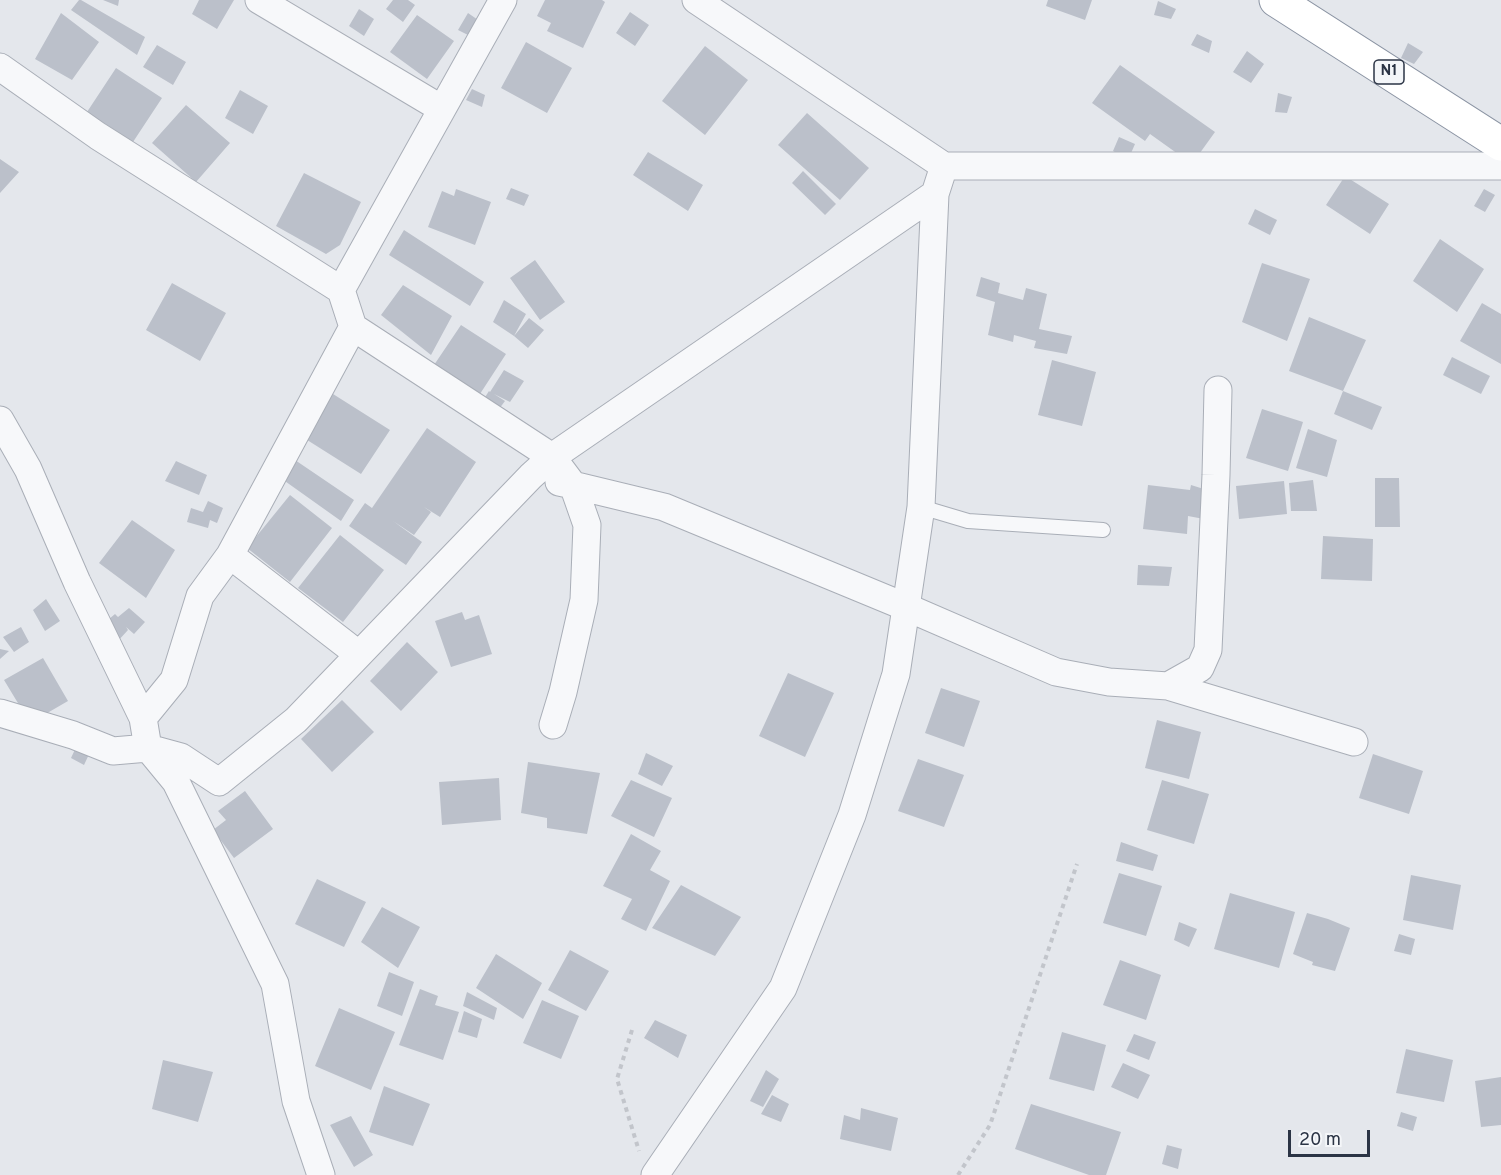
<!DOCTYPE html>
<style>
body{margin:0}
#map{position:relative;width:1501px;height:1175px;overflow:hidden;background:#e4e7ec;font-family:Overpass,sans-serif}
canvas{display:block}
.scale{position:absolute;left:1288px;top:1130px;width:82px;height:27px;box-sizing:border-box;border:3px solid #2b3445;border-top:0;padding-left:8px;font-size:18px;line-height:21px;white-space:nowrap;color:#2b3445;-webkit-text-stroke:4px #f4f6f9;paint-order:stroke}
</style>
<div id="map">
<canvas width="1501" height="1175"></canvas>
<div class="scale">20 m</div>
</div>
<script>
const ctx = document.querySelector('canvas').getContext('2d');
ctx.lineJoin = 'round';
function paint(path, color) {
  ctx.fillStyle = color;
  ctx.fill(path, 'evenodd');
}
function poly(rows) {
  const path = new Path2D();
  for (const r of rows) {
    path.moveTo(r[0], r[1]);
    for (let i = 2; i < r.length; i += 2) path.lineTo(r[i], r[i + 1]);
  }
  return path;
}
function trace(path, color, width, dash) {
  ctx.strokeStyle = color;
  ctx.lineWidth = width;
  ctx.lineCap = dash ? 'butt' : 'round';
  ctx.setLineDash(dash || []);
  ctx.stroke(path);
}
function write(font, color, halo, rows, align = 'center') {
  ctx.font = font + ' Overpass,sans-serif';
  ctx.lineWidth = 6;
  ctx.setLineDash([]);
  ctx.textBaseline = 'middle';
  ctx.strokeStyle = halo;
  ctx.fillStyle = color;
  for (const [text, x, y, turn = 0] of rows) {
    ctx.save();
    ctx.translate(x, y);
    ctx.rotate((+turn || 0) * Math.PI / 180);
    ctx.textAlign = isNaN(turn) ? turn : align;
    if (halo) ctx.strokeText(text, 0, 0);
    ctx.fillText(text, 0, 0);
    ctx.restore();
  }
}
paint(poly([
 [79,0,81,0,145,37,137,55,71,10],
 [103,0,119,0,118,6],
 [199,0,234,0,217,29,192,14],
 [393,0,408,0,415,5,403,22,386,9],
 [545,0,602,0,605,2,583,48,547,31,551,23,537,16],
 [1048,0,1092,0,1085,20,1046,6],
 [1158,1,1176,9,1171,19,1154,15],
 [359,9,374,19,364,36,349,26],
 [630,12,649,25,635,46,616,33],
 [61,13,99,42,72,80,35,59],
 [468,13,481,22,472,37,458,30],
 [417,15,454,41,427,79,390,52],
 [1197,34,1212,41,1209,53,1191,45],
 [526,42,572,68,547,113,501,88],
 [1408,43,1423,52,1414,64,1401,58],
 [157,45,186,62,173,85,143,67],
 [705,46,748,80,705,135,662,101],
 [1247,51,1264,64,1251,83,1233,72],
 [1120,65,1215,132,1192,164,1150,134,1145,141,1092,103],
 [116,68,162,98,133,142,87,112],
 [472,89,485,95,482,107,466,100],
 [240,90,268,106,253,134,225,118],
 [1278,93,1292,97,1287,113,1275,112],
 [186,105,230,143,196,182,152,143],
 [807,113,869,168,840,200,778,145],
 [1119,137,1135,144,1128,160,1113,151],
 [648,152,703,185,688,211,633,175],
 [0,159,19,172,0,193],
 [803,171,836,204,825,215,792,183],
 [304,173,361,202,340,245,326,254,276,226],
 [1345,176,1389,204,1370,234,1326,205],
 [511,188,529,195,524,206,506,199],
 [456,189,491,202,475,245,428,227,442,191,454,196],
 [1484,189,1495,195,1485,212,1474,206],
 [1255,209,1277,220,1270,235,1248,224],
 [404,230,484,282,470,306,389,255],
 [1440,239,1484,269,1457,312,1413,281],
 [535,260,565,302,540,320,510,278],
 [1262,263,1310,279,1287,341,1242,322],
 [981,277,1000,283,998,293,1023,300,1026,288,1047,294,1039,329,1072,336,1067,354,1034,348,1036,341,1014,335,1013,342,988,335,995,302,976,296],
 [172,283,226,313,200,361,146,330],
 [403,285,452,316,431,355,381,315],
 [504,300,526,314,514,336,493,322],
 [1482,303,1501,314,1501,364,1460,341],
 [1309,317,1366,340,1343,391,1289,371],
 [529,318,544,330,528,348,514,336],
 [461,325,506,354,478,397,432,368],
 [1452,357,1490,376,1481,394,1443,375],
 [1052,360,1096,372,1082,426,1038,415],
 [504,370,524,381,510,402,494,394,505,401,493,417,478,408,489,391,490,392],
 [1343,391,1382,407,1372,430,1334,414],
 [333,394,390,430,361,474,304,438],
 [1262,409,1303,422,1288,471,1246,458],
 [427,428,476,462,440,517,424,507,431,512,414,535,393,521,422,542,406,565,349,526,365,503,372,508],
 [1308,429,1337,440,1327,477,1296,468],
 [295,460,354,500,341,521,282,479],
 [176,461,207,475,199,495,165,481],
 [1375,478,1399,478,1400,527,1375,527],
 [1313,480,1317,511,1291,511,1289,483],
 [1284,481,1287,514,1239,519,1236,486],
 [1148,485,1190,490,1191,485,1207,490,1204,519,1188,516,1187,534,1143,529],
 [290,495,332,528,290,582,247,548],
 [208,501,223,508,217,523,210,520,208,528,187,522,191,508,203,512],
 [132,520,175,550,146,598,99,563],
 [340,535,384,570,343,622,298,588],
 [1323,536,1373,539,1372,581,1321,579],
 [1138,565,1172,567,1169,586,1137,585],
 [46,599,60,621,45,631,33,610],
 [129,608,145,622,134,634,126,627,128,630,117,642,102,625,115,614,118,617],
 [462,612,465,620,479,615,492,654,451,667,435,621],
 [21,627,29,642,14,652,3,637],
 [407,642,438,672,401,711,370,681],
 [0,649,9,651,0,659],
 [43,658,68,701,30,723,4,680],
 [788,673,834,693,805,757,759,736],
 [941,688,980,701,964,747,925,733],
 [342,700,374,732,332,772,301,739],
 [1157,720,1201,732,1189,779,1145,768],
 [78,743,91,750,84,765,71,758],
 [646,753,673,766,662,786,638,774],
 [1373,754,1423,771,1409,814,1359,798],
 [918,759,964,775,944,827,898,811],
 [528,762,600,773,587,834,547,828,547,818,521,813],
 [499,778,501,820,442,825,439,782],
 [631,780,672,798,654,837,611,816],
 [1162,780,1209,794,1194,844,1147,830],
 [245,791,273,829,234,858,213,830,226,820,218,811],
 [631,834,661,851,650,870,670,881,646,931,621,919,632,899,603,886],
 [1121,842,1158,855,1153,871,1116,861],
 [1119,873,1162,886,1146,936,1103,923],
 [1411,875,1461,885,1453,930,1403,920],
 [317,879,366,902,344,947,295,924],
 [681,885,741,917,715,956,652,928],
 [1230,893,1295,912,1279,968,1214,949],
 [382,907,420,927,398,968,361,942],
 [1307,913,1328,919,1350,928,1335,971,1312,965,1313,962,1293,954],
 [1179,922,1197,929,1189,947,1174,940],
 [1399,934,1415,939,1411,955,1394,951],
 [570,950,609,971,586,1011,548,990],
 [496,954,542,983,523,1019,476,988],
 [1120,960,1161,975,1146,1020,1103,1005],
 [389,972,414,982,402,1016,377,1006],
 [420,989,438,996,435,1005,459,1012,443,1060,399,1045],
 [467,992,497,1008,494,1020,463,1006],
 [542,1000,579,1016,561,1059,523,1043],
 [339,1008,395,1032,371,1090,315,1066],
 [464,1011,482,1019,477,1038,458,1032],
 [655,1020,687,1035,678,1058,644,1038],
 [1062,1032,1106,1045,1094,1091,1049,1079],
 [1134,1034,1156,1042,1149,1060,1126,1051],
 [1406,1049,1453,1060,1444,1102,1396,1093],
 [163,1060,213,1072,198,1122,152,1109],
 [1123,1063,1150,1075,1138,1099,1111,1087],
 [766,1070,779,1079,763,1107,750,1101],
 [1501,1077,1501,1125,1481,1127,1475,1081],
 [384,1086,430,1104,413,1146,369,1132],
 [772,1095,789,1104,781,1122,761,1114],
 [1031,1104,1121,1132,1106,1175,1089,1175,1015,1149],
 [861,1108,898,1118,891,1151,840,1139,844,1115,860,1120],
 [1401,1112,1417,1117,1413,1131,1397,1126],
 [351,1116,373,1155,354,1167,330,1125],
 [1167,1145,1182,1149,1178,1169,1162,1164]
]), '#bbc0ca');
const lane = poly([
 [921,507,968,521,1103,530]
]);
const street = poly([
 [259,0,442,109],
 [503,0,341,290,353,327,552,457,573,485,664,507,906,607,1056,672,1109,682,1168,686,1200,668,1208,650,1216,475,1218,390],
 [696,0,944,166],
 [0,67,98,136,341,290],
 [0,420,28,469,77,582,143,718,148,748,181,757,219,782,296,720,531,476,552,457,935,194],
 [230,555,358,654],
 [1168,686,1354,742],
 [0,713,73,735,113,751,148,748,176,782,275,984,296,1101,321,1175],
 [143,718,174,680,200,596,230,555,353,327],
 [553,725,563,692,584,600,587,525,573,485,559,482],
 [655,1175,783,988,852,815,896,674,921,507,935,194,944,166,1501,166]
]);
const highway = poly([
 [1276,0,1501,144]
]);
trace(lane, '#a9aeb7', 16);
trace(street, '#a9aeb7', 29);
trace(highway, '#8b94a3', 35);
trace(poly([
 [632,1030,617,1079,639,1151],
 [958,1175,990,1125,1077,864]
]), '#c2c5cb', 4, [4.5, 4.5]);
trace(lane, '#f7f8fa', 14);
trace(street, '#f7f8fa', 27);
trace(highway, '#fff', 33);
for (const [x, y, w] of [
 [1389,72,30]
]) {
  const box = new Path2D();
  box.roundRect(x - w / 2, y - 12, w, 24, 4.5);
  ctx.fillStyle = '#f4f6f9';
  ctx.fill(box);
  trace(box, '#2b3445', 1.5);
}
write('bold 15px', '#2b3445', null, [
 ["N1",1389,72]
]);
</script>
